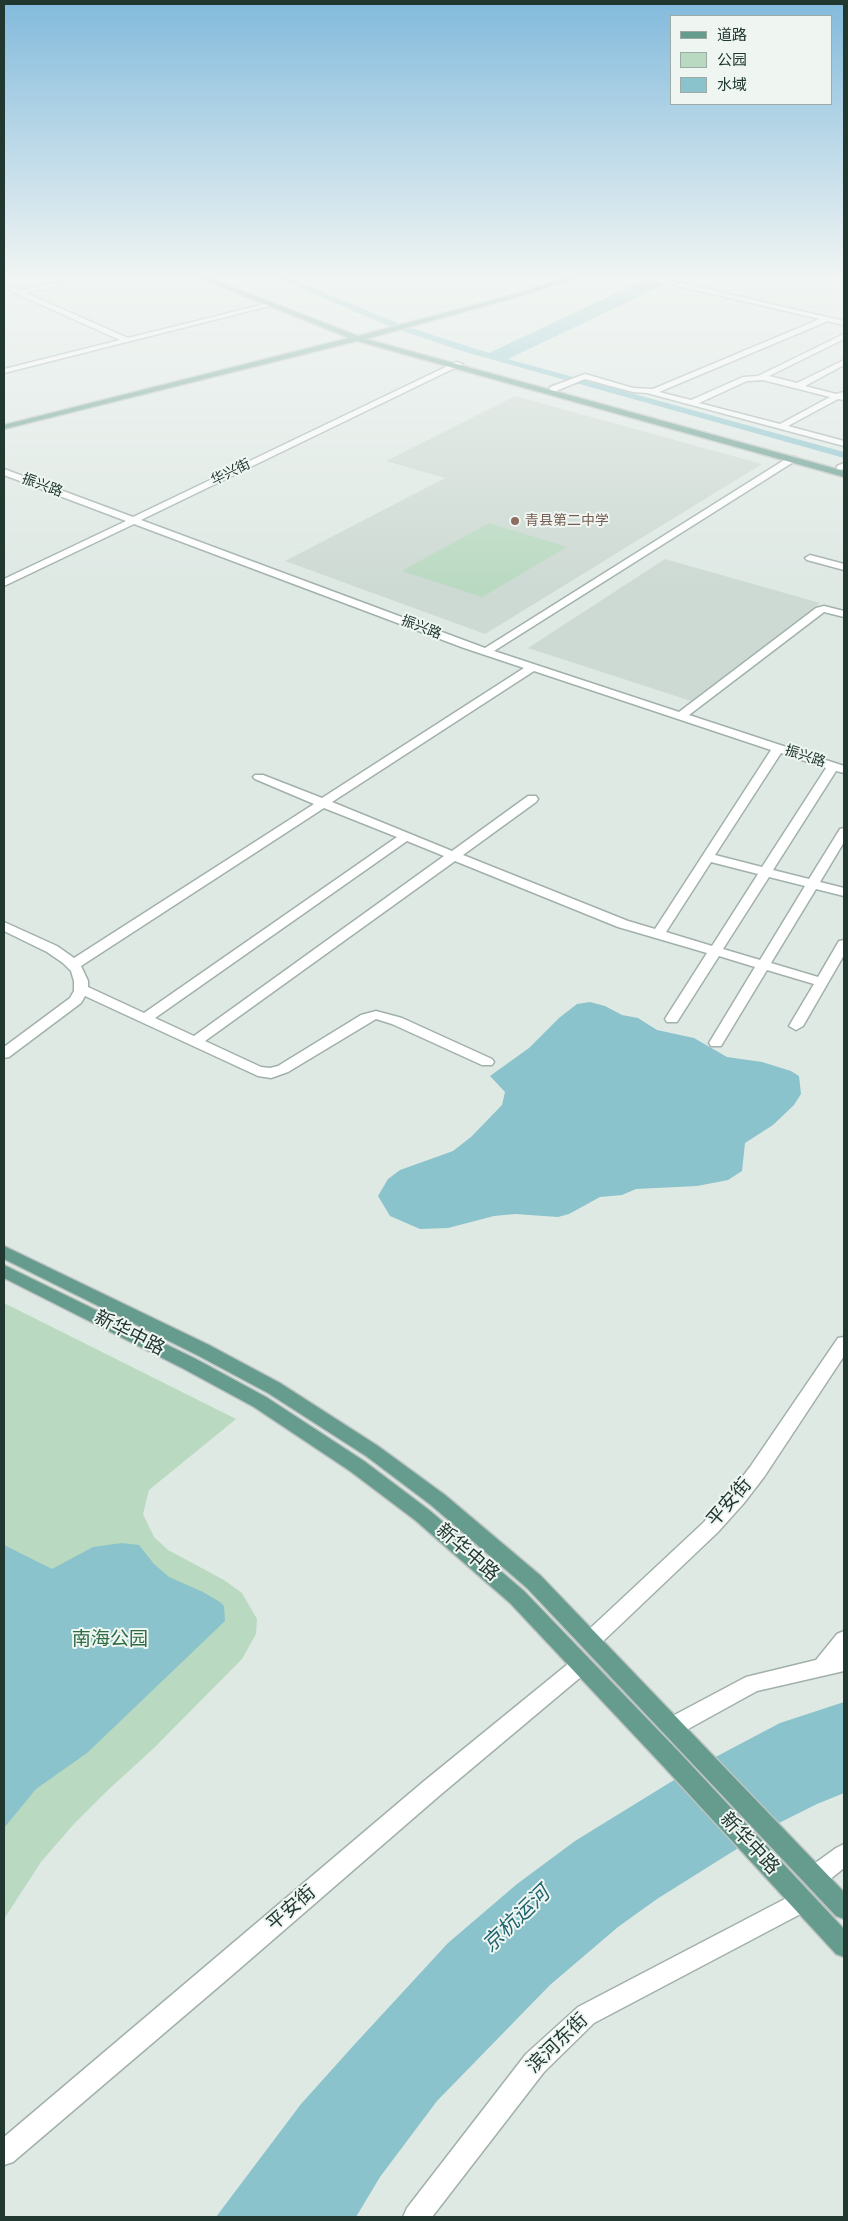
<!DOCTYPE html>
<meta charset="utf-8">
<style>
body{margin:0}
#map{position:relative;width:848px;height:2221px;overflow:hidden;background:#dfe9e4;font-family:Poppins,"Noto Sans SC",sans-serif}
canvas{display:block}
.frame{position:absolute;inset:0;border:5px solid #213831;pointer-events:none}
.legend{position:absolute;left:670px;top:15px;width:162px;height:90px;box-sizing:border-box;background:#eff6f2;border:1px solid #9daaa5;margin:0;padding:6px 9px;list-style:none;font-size:15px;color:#213831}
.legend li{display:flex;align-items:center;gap:10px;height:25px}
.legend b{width:25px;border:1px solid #9daaa5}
</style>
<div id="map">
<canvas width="848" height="2221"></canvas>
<div class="frame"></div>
<ul class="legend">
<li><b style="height:6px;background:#669c8d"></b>道路</li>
<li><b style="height:14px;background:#b9d9c1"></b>公园</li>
<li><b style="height:14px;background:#8ac3cb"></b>水域</li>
</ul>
</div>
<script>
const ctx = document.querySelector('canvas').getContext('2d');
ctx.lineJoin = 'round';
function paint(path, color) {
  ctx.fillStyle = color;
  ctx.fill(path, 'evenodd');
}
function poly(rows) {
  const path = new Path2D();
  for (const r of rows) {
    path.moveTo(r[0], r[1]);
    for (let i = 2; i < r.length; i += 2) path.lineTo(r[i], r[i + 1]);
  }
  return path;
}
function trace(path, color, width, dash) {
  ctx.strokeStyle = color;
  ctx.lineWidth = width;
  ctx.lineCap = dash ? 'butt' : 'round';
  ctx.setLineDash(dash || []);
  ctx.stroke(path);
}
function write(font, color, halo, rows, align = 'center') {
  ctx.font = font + ' Poppins,"Noto Sans SC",sans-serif';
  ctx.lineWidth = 4;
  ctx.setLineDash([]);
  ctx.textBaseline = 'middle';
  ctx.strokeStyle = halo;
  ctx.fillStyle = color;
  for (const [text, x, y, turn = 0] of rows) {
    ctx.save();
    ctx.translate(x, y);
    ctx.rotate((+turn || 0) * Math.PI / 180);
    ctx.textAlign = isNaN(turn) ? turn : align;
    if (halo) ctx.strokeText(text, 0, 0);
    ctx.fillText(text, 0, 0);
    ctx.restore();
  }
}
paint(poly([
 [515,396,762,464,485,634,285,561,445,478,386,461],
 [665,559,820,603,691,701,528,648]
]), '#cdd9d3');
paint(poly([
 [489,523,567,547,482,597,402,571],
 [4,1303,236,1419,149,1490,143,1514,154,1537,168,1550,224,1580,242,1593,257,1619,256,1634,242,1659,154,1748,107,1791,73,1825,41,1862,4,1919]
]), '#b9d9c1');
paint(poly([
 [276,278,289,278,405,326,489,353,648,278,678,278,508,359,844,452,844,458,465,352,396,329],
 [590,1002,605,1006,622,1015,638,1018,657,1030,694,1038,727,1057,762,1062,791,1071,799,1076,801,1094,794,1105,773,1125,745,1143,742,1171,728,1180,697,1186,636,1189,622,1195,600,1197,569,1214,558,1217,515,1214,494,1216,448,1228,420,1229,390,1216,378,1196,388,1179,400,1170,453,1151,471,1137,502,1105,505,1092,490,1076,529,1048,559,1018,577,1004],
 [122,1543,139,1545,154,1564,169,1577,203,1592,220,1602,224,1606,225,1621,87,1753,36,1789,4,1828,4,1545,52,1569,93,1547],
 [844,1702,844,1793,817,1804,775,1825,657,1899,618,1927,550,1985,437,2101,380,2177,356,2217,216,2217,301,2104,354,2045,448,1943,517,1884,575,1841,687,1772,780,1723]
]), '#8ac3cb');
const minor = poly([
 [80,278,91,278,26,293,128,338,269,303,273,305,4,373,4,369,120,340,4,288,4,284,20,290,80,278],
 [649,278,659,278,844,321,844,325,828,321,659,392,691,400,743,377,758,376,844,334,844,339,769,376,797,383,844,360,844,365,805,386,836,394,844,392,844,400,838,399,788,426,844,441,844,446,647,393,633,392,585,379,556,391,550,391,550,387,585,374,633,388,653,389,820,319,652,280,649,278],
 [763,380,830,397,780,424,699,403,747,381,763,380],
 [456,362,463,364,141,520,485,648,789,457,795,457,795,461,494,651,679,712,816,608,824,606,844,611,844,617,824,612,689,715,844,766,844,773,836,771,773,870,809,879,840,829,844,828,844,842,820,882,844,888,844,896,816,889,771,963,818,977,839,941,844,940,844,955,803,1026,796,1030,789,1026,814,984,767,970,721,1046,711,1046,709,1043,755,967,719,956,677,1022,667,1022,665,1019,707,953,618,927,455,861,205,1041,261,1067,270,1068,278,1066,361,1015,376,1011,402,1018,492,1059,494,1062,492,1065,482,1065,392,1024,376,1019,288,1072,271,1078,258,1076,85,996,81,1003,9,1057,4,1058,4,1047,70,998,74,991,74,981,71,971,63,963,47,952,4,931,4,922,57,946,74,958,314,804,255,779,253,777,255,775,263,775,322,798,524,668,464,648,134,524,4,586,4,579,126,521,4,475,4,469,133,517,456,362],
 [534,671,771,750,655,929,628,921,463,855,536,802,538,799,536,796,528,796,452,851,332,802,534,671],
 [781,753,826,768,762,867,715,855,781,753],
 [324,808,397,837,144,1013,88,987,88,981,81,966,324,808],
 [407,841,444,856,194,1036,155,1018,407,841],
 [711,862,758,874,712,946,666,932,711,862],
 [769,877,805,886,760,960,723,949,769,877],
 [844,463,844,469,837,470,837,466,844,463],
 [810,555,844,564,844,570,807,560,805,558,810,555],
 [844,1337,844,1356,764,1477,744,1503,718,1532,597,1647,590,1650,583,1647,580,1641,583,1635,704,1522,730,1493,750,1467,838,1338,844,1337],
 [844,1631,844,1671,757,1691,679,1734,672,1736,665,1734,662,1727,665,1720,746,1677,816,1660,837,1634,844,1631],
 [581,1656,588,1659,591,1665,588,1671,439,1796,230,1977,13,2162,4,2165,4,2137,423,1782,574,1659,581,1656],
 [844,1844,844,1868,823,1885,815,1888,807,1885,804,1877,807,1869,836,1848,844,1844],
 [802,1890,810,1893,813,1901,810,1909,594,2023,544,2072,432,2217,403,2217,407,2208,526,2054,578,2007,802,1890]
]);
const major = poly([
 [200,278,208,278,358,336,520,293,566,278,575,278,524,295,366,339,844,471,844,477,357,341,4,429,4,425,349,338,200,278],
 [4,1246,209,1345,280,1383,378,1446,445,1495,541,1576,844,1892,844,1919,836,1916,527,1588,431,1505,366,1456,268,1393,197,1355,4,1259,4,1246],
 [4,1265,196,1359,266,1397,364,1461,429,1510,524,1591,680,1753,844,1929,844,1957,836,1954,664,1767,510,1603,415,1520,350,1471,254,1407,184,1369,4,1278,4,1265]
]);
trace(minor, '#a2b0ab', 3);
trace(major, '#bcc3c1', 3);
paint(minor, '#fff');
paint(major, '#669c8d');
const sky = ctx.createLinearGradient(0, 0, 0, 589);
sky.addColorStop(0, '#82badc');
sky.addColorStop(0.47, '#f1f5f3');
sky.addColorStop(1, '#f1f5f300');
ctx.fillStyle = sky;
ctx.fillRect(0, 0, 848, 589);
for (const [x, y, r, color] of [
 [515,521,5,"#8d6e63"]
]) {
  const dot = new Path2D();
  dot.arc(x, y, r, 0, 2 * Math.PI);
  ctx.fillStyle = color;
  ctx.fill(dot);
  trace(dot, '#eff6f2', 2);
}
write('14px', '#213831', '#eff6f2', [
 ["华兴街",231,473,-26],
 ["振兴路",42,486,20],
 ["振兴路",421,628,21],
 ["振兴路",805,757,18]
]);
write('14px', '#785e54', '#eff6f2', [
 ["青县第二中学",525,521]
], 'left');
write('19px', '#213831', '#eff6f2', [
 ["新华中路",129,1334,27],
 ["平安街",730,1503,-49],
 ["新华中路",467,1553,41],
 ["新华中路",749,1844,47],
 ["平安街",292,1909,-41],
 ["滨河东街",558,2044,-44]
]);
write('19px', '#2e6c45', '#eff6f2', [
 ["南海公园",110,1640]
]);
write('italic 21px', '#20646f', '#eff6f2', [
 ["京杭运河",517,1920,-44]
]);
</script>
